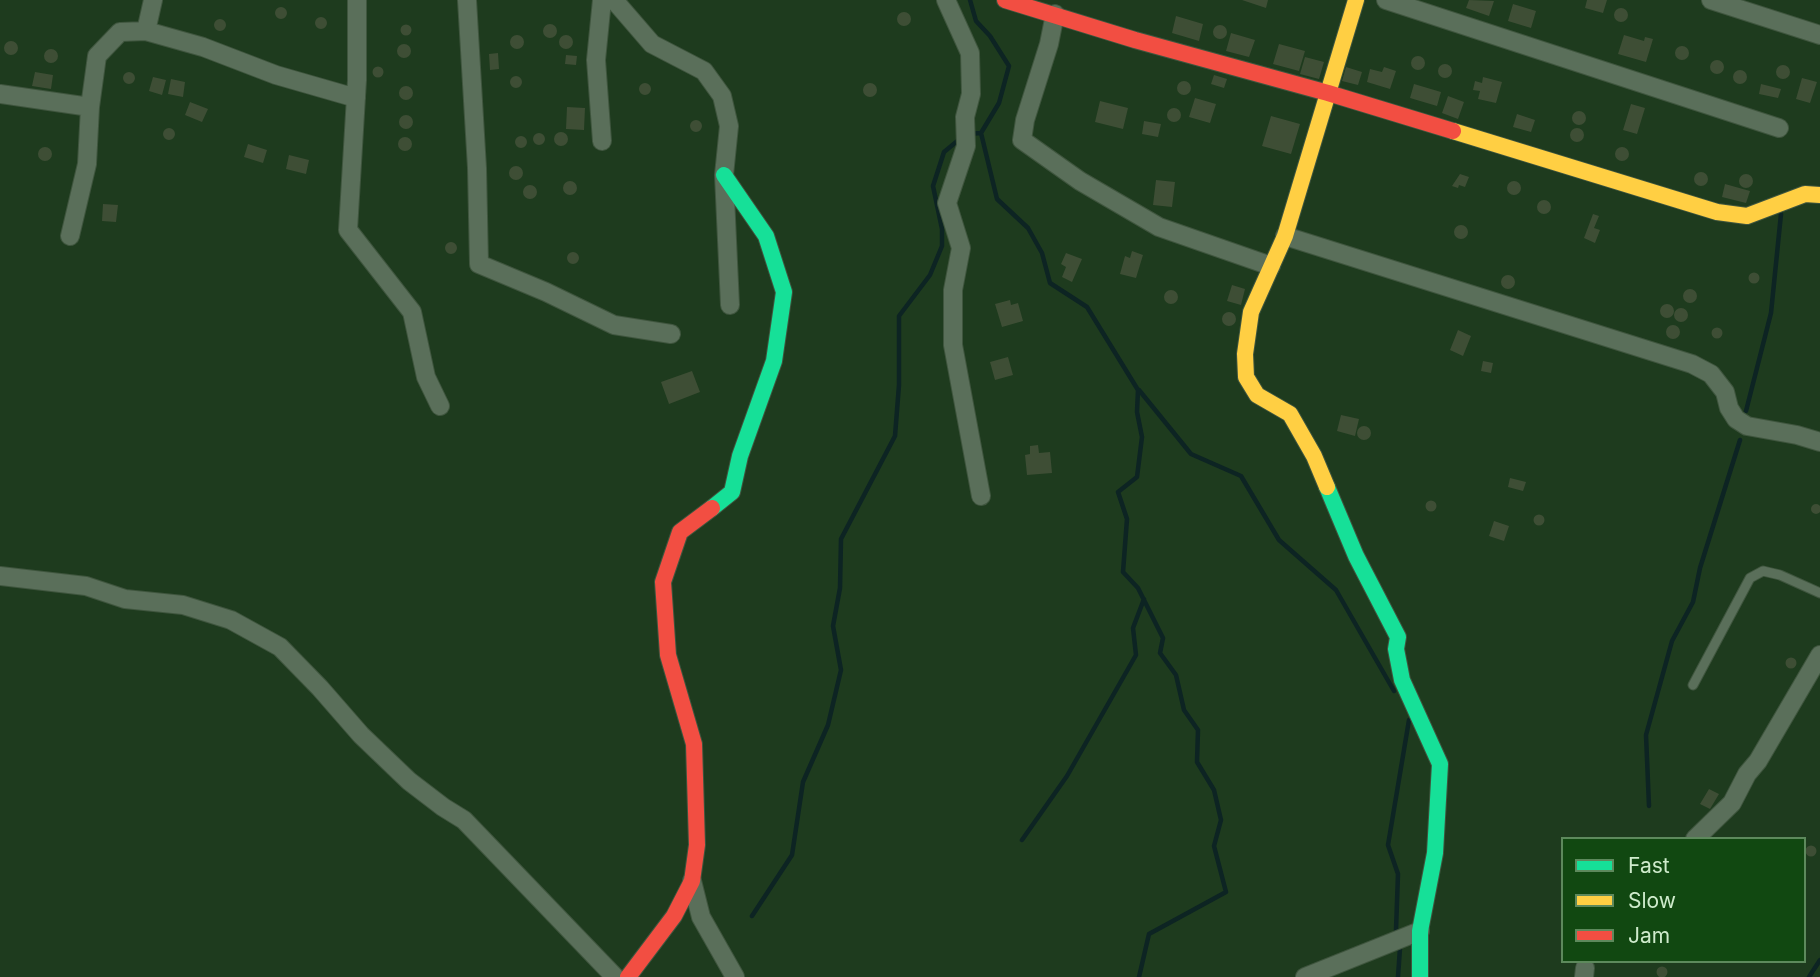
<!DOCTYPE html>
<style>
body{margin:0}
#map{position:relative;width:1820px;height:977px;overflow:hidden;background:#1e3b1e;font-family:Inter,sans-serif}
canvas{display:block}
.legend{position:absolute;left:1561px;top:837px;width:245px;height:126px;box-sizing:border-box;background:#114811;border:2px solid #5d895c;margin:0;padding:9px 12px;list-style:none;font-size:21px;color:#cfebcc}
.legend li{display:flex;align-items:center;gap:14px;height:35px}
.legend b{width:35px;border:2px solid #5d895c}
</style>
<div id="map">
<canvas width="1820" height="977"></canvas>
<ul class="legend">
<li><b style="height:9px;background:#16e098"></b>Fast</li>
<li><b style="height:9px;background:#ffcf43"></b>Slow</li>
<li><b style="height:9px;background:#f24e42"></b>Jam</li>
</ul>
</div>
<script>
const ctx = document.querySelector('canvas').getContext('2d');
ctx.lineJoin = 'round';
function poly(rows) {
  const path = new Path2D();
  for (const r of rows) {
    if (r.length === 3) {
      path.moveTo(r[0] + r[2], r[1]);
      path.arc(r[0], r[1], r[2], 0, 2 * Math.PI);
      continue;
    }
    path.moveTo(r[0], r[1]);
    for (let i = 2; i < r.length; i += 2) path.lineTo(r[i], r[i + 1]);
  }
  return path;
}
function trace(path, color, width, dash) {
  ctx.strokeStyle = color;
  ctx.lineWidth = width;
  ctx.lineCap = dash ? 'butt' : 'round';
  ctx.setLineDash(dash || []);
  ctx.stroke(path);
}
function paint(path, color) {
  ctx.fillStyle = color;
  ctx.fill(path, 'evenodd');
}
trace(poly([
 [981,133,997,199,1028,228,1042,253,1050,283,1087,307,1138,390,1137,412,1142,437,1137,477,1118,492,1127,519,1123,572,1138,588,1163,638,1160,653,1176,675,1184,710,1198,730,1197,762,1214,790,1221,820,1214,846,1226,892,1149,934,1139,977],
 [968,134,981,133,999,103,1009,66,990,36,976,21,970,0],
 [1139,390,1191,454,1241,476,1279,540,1336,590,1394,691],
 [1746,411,1771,313,1781,214],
 [1649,806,1646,735,1672,641,1693,602,1700,568,1740,440],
 [1022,840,1067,776,1136,655,1133,628,1144,599],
 [752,916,792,855,803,782,828,725,841,670,833,626,840,588,841,539,895,436,899,385,899,316,930,275,942,246,942,229,933,186,944,152,961,138],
 [1396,930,1398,874,1388,845,1409,720],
 [1398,977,1400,948],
 [1809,977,1820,960]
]), '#0d2423', 4.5);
paint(poly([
 [1242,0,1268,0,1266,8],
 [1469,0,1494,1,1489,16,1466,8],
 [1587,0,1607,0,1603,13,1585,8],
 [1513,4,1536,11,1531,28,1508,21],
 [281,13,6],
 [1621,15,7],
 [904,19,7],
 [1176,16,1203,24,1199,41,1172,33],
 [321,23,6],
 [220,25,6],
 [550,31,7],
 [406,30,5.5],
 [1220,32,7],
 [1231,33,1255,40,1249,57,1226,51],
 [566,42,7],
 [517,42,7],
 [1624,35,1644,41,1645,37,1653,39,1646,62,1618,54],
 [11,48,7],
 [404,51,7],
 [1279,44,1305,51,1299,71,1273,64],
 [1682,53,7],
 [51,56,7],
 [498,53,499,69,490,70,489,54],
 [566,55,577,56,576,65,565,64],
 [1418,63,7],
 [1305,57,1324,62,1319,79,1300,74],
 [1717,67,7],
 [1445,71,7],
 [1783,72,7],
 [378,72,5.5],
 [1346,67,1362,72,1358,85,1342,81],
 [1384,67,1396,71,1390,89,1367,82,1370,69,1382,72],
 [1740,77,7],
 [129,78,6],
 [35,72,53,75,51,89,32,86],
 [1214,75,1227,79,1224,88,1211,84],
 [516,82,6],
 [153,77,166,80,162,95,149,91],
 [1483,77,1502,82,1496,103,1478,99,1480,91,1473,90,1475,81,1482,83],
 [1802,78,1817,82,1810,103,1796,99],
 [171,79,185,82,183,97,168,94],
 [1184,88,7],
 [645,89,6],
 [870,90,7],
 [1414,84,1441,92,1437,106,1410,98],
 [1761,84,1781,89,1778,98,1759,94],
 [406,93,7],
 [1448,96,1464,102,1458,119,1442,113],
 [1195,98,1216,104,1210,123,1189,117],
 [1100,101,1128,108,1123,129,1095,122],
 [190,102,208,109,202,122,185,115],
 [1631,104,1645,108,1637,134,1623,130],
 [567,107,585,108,584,130,566,129],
 [1174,115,7],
 [1579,118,7],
 [1517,114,1535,120,1531,132,1513,127],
 [406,122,7],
 [1271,116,1300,124,1291,154,1262,146],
 [696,126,6],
 [1144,121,1161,124,1158,137,1142,134],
 [169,134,6],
 [1577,135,7],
 [561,139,7],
 [539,139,6],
 [521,142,6],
 [405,144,7],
 [248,144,267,150,263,163,244,157],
 [1622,154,7],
 [45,154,7],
 [289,155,309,160,306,174,286,169],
 [516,173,7],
 [1701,179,7],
 [1460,174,1469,177,1465,187,1459,185,1458,188,1452,186],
 [1746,181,7],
 [1156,180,1175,182,1172,207,1153,205],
 [570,188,7],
 [1514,188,7],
 [1725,184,1750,191,1746,203,1722,197],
 [530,192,7],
 [1544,207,7],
 [103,204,118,205,116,222,102,221],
 [1593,214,1599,216,1594,228,1600,230,1595,243,1584,238],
 [1461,232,7],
 [451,248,6],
 [1132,251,1143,255,1136,278,1120,274,1125,256,1130,258],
 [573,258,6],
 [1066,253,1082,259,1072,282,1062,277,1066,267,1061,264],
 [1754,278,5.5],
 [1508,282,7],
 [1232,285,1245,289,1241,305,1227,301],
 [1690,296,7],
 [1171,297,7],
 [1010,300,1011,305,1018,303,1023,321,1002,327,995,304],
 [1667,311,7],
 [1681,315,7],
 [1229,319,7],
 [1673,332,7],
 [1717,333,5.5],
 [1458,330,1471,336,1463,356,1450,350],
 [1008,357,1013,375,995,380,990,362],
 [1483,361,1493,363,1491,373,1481,371],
 [692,371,700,392,669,404,661,382],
 [1341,415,1359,419,1355,436,1337,431],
 [1364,433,7],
 [1038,445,1039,453,1050,452,1052,473,1027,475,1025,455,1030,454,1030,446],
 [1510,478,1526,482,1523,491,1508,487],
 [1431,506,5.5],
 [1816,509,5],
 [1539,520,5.5],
 [1494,521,1509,526,1504,541,1489,536],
 [1791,663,5.5],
 [1709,789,1719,794,1710,809,1700,804],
 [1811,851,5.5],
 [1662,972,5.5]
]), '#3e4e35');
const lane = poly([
 [1693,685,1750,578,1763,571,1780,575,1820,593]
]);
const street = poly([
 [153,0,146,31,203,47,276,75,356,98],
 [357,0,357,80,348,230,412,312,426,377,440,406],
 [467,0,477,168,479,264,546,292,614,325,671,334],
 [602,0,596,60,602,141],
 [614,0,652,44,704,71,722,96,729,126,724,175,730,305],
 [946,0,970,53,971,94,965,117,966,146,947,203,961,248,953,290,953,345,981,496],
 [1386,0,1779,128],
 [1711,0,1820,35],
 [1055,14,1049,44,1025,120,1022,140,1080,181,1159,227,1271,266],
 [0,94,90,107],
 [70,236,87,164,90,107,97,56,120,32,146,31],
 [1285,236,1692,364,1711,374,1725,392,1729,408,1736,419,1747,426,1797,435,1820,442],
 [0,576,86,586,125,599,183,605,231,620,280,647,320,688,361,735,409,781,443,807,464,820,615,977],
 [1695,839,1732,803,1747,774,1758,761,1820,655],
 [692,881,701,917,735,977],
 [1305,977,1420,931],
 [1584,977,1585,968]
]);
const fast = poly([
 [1327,487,1356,556,1398,637,1396,649,1402,680,1440,764,1435,853,1420,931,1420,977],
 [712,508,732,492,740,456,774,361,784,292,766,236,724,175]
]);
const slow = poly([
 [1453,131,1717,212,1747,216,1805,194,1820,195],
 [1327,487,1314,456,1290,414,1257,395,1246,377,1245,354,1251,312,1285,236,1356,0]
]);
const jam = poly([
 [1005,0,1135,40,1328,93,1453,131],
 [628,977,674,916,692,881,697,845,694,744,668,655,663,582,680,532,712,508]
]);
trace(lane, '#3f553e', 11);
trace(street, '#3f553e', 20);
trace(fast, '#3f553e', 18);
trace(slow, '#3f553e', 18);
trace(jam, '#3f553e', 18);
trace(lane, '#5a6f5a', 9);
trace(street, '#5a6f5a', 18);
trace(fast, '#16e098', 16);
trace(slow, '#ffcf43', 16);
trace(jam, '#f24e42', 16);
</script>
